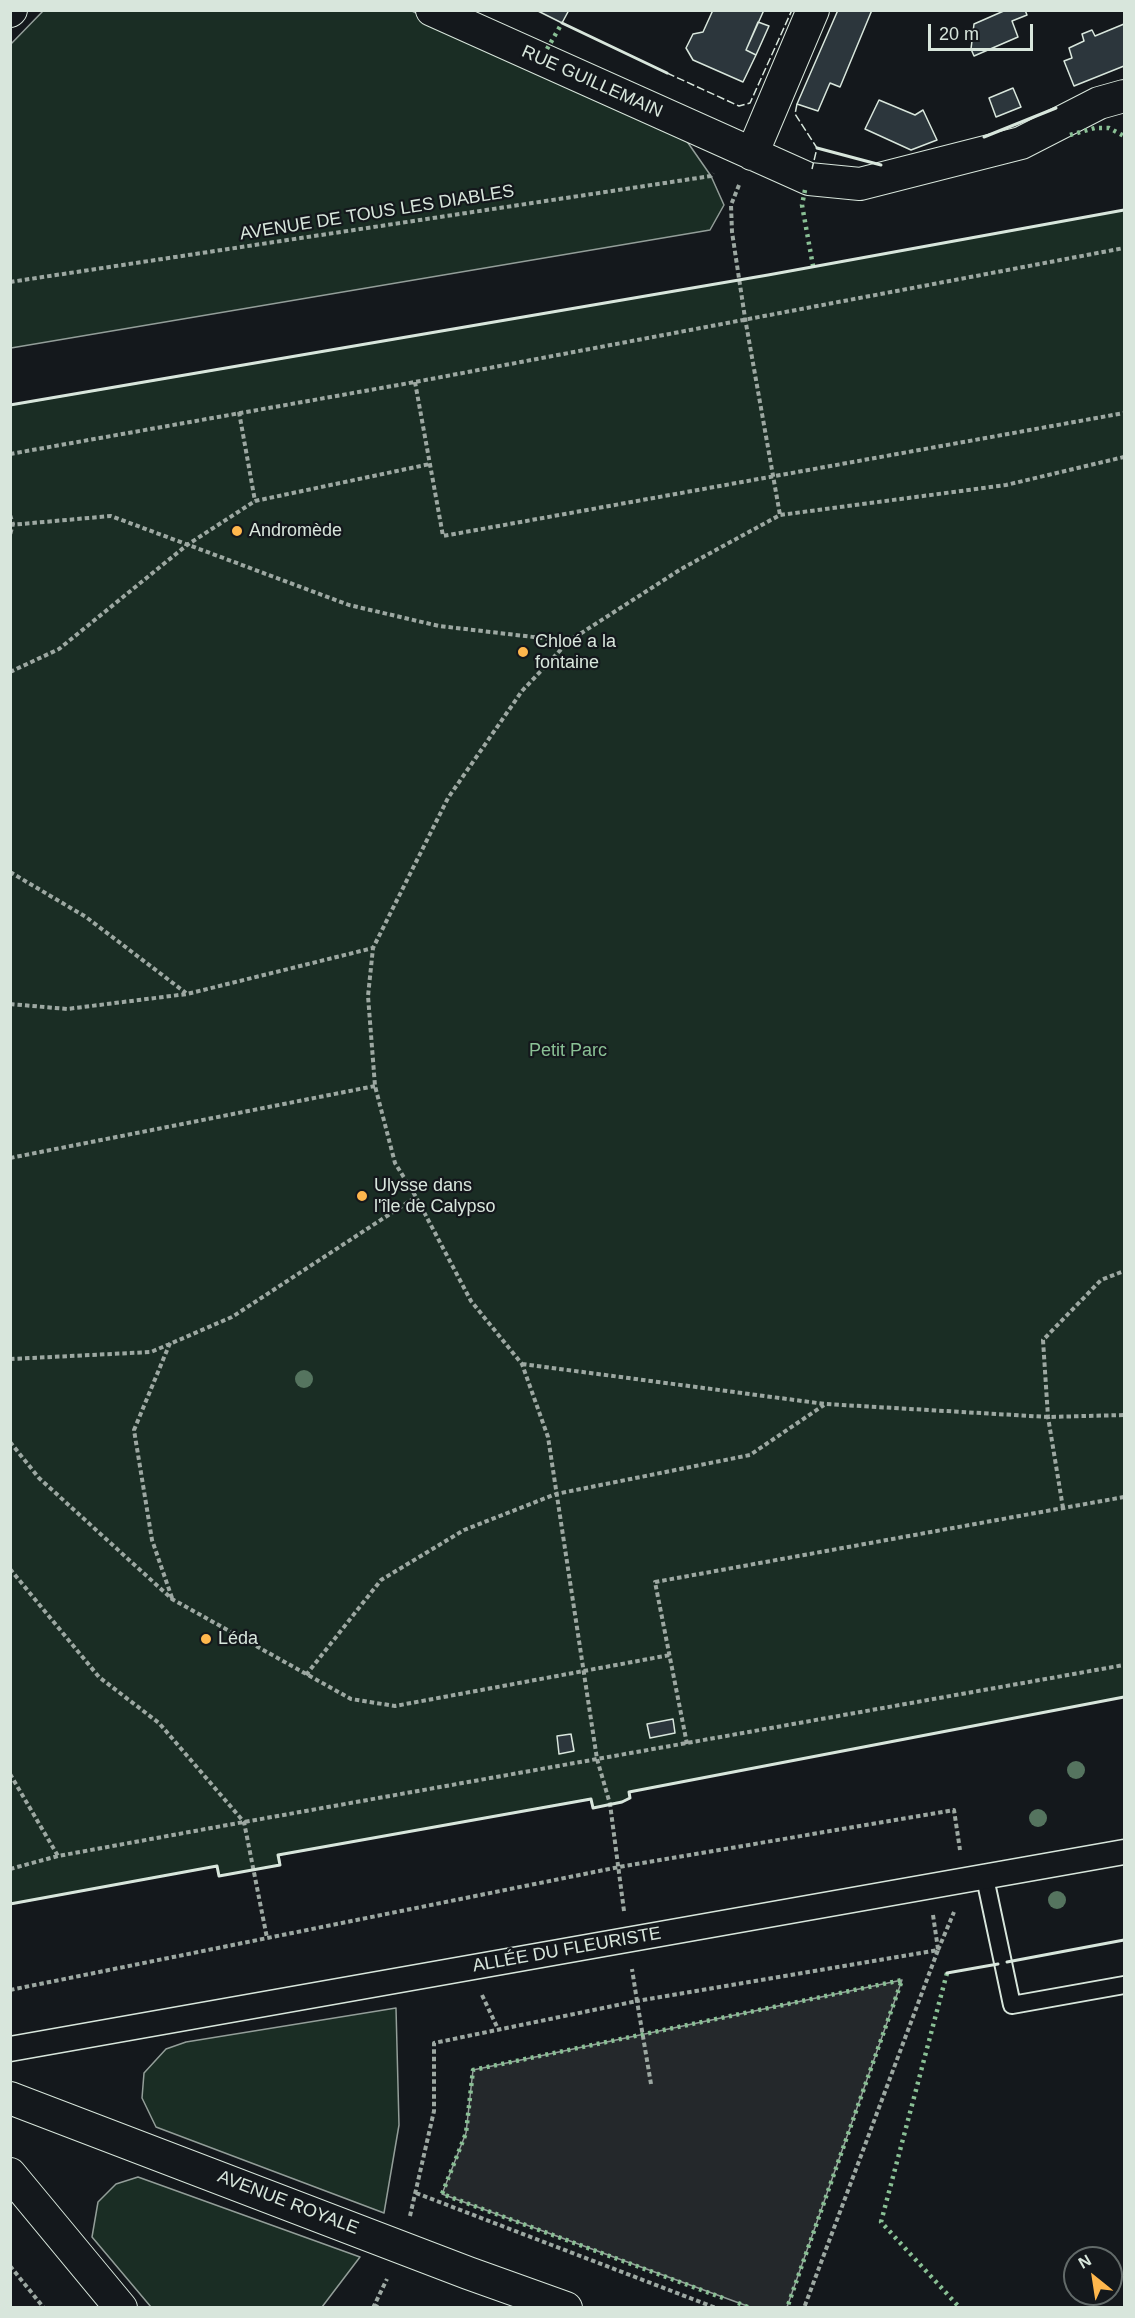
<!DOCTYPE html>
<meta charset="utf-8">
<style>
body{margin:0}
#map{position:relative;width:1135px;height:2318px;overflow:hidden;background:#14181c;font-family:Arial,sans-serif}
canvas{display:block}
.frame{position:absolute;inset:0;border:12px solid #d8e6dc;pointer-events:none}
.north{position:absolute;left:1063px;top:2246px;width:60px;height:60px;box-sizing:border-box;background:#14181c;border:2px solid #626a69;border-radius:50%;rotate:330deg;font-size:16px;font-weight:700;line-height:24px;text-align:center;color:#d8e6dc}
.north::after{content:'';display:block;margin:auto;width:21px;height:27px;background:#ffb74d;clip-path:polygon(50% 0,100% 100%,50% 72%,0 100%)}
.scale{position:absolute;left:928px;top:24px;width:105px;height:27px;box-sizing:border-box;border:3px solid #d8e6dc;border-top:0;padding-left:8px;font-size:18px;line-height:21px;white-space:nowrap;color:#d8e6dc;-webkit-text-stroke:4px #14181c;paint-order:stroke}
</style>
<div id="map">
<canvas width="1135" height="2318"></canvas>
<div class="frame"></div>
<div class="north">N</div>
<div class="scale">20 m</div>
</div>
<script>
const ctx = document.querySelector('canvas').getContext('2d');
ctx.lineJoin = 'round';
function paint(path, color) {
  ctx.fillStyle = color;
  ctx.fill(path, 'evenodd');
}
function poly(rows) {
  const path = new Path2D();
  for (const r of rows) {
    path.moveTo(r[0], r[1]);
    for (let i = 2; i < r.length; i += 2) path.lineTo(r[i], r[i + 1]);
  }
  return path;
}
function trace(path, color, width, dash) {
  ctx.strokeStyle = color;
  ctx.lineWidth = width;
  ctx.lineCap = dash ? 'butt' : 'round';
  ctx.setLineDash(dash || []);
  ctx.stroke(path);
}
function write(font, color, halo, rows, align = 'center') {
  ctx.font = font + ' Arial,sans-serif';
  ctx.lineWidth = 4.5;
  ctx.setLineDash([]);
  ctx.textBaseline = 'middle';
  ctx.strokeStyle = halo;
  ctx.fillStyle = color;
  for (const [text, x, y, turn = 0] of rows) {
    ctx.save();
    ctx.translate(x, y);
    ctx.rotate((+turn || 0) * Math.PI / 180);
    ctx.textAlign = isNaN(turn) ? turn : align;
    if (halo) ctx.strokeText(text, 0, 0);
    ctx.fillText(text, 0, 0);
    ctx.restore();
  }
}
const green = poly([
 [43,11,412,11,686,140,711,176,724,205,710,230,11,348,10,45,43,11],
 [1124,210,1124,1697,629,1792,630,1798,622,1802,593,1808,590,1799,279,1855,280,1865,219,1876,217,1866,11,1904,11,405,768,275,1124,210],
 [396,2008,399,2125,384,2213,156,2127,142,2098,144,2073,166,2049,186,2042,396,2008],
 [138,2177,360,2257,322,2307,151,2307,92,2237,98,2202,116,2184,138,2177]
]);
paint(green, '#1a2d24');
trace(green, '#939e99', 1.5);
const parking = poly([
 [902,1980,787,2307,750,2307,442,2194,466,2133,473,2070,902,1980]
]);
paint(parking, '#24282b');
trace(parking, '#939e99', 1.5);
const building = poly([
 [536,10,569,10,562,23,536,10],
 [713,10,764,10,746,50,756,55,743,82,693,60,686,48,693,34,703,32,713,10],
 [838,10,872,10,840,87,830,83,818,111,797,104,838,10],
 [1006,10,1025,10,1027,15,1012,21,1018,37,974,56,971,49,974,24,1006,10],
 [758,22,769,26,756,55,746,50,758,22],
 [1124,24,1124,66,1074,86,1064,61,1072,58,1069,48,1084,41,1082,34,1092,30,1095,36,1124,24],
 [1013,88,1021,107,996,117,989,98,1013,88],
 [879,100,915,115,923,110,937,140,911,150,865,129,879,100],
 [673,1719,675,1733,650,1738,647,1724,673,1719],
 [571,1734,574,1751,559,1754,557,1736,571,1734]
]);
paint(building, '#2c363c');
trace(building, '#d8e6dc', 1.5);
const service = poly([
 [985,1878,1012,2005,1124,1985]
]);
const pedestrian = poly([
 [10,2049,1124,1852]
]);
const minor = poly([
 [432,10,809,179,860,184,1021,143,1099,103,1124,96],
 [10,11,11,10],
 [752,154,813,10],
 [10,2098,468,2273,566,2308],
 [10,2174,121,2308]
]);
trace(service, '#d8e6dc', 20);
trace(pedestrian, '#d8e6dc', 27);
trace(minor, '#d8e6dc', 34);
trace(poly([
 [739,185,731,205,732,232,745,318,780,515],
 [10,282,711,176,713,173],
 [415,382,443,536,1124,413],
 [239,412,255,501],
 [10,454,415,382,1124,248],
 [10,515,13,524,10,535],
 [10,525,111,516,349,605,439,626,568,641],
 [10,672,59,649,187,545,255,501,430,464],
 [10,872,86,917,186,993],
 [10,1004,67,1009,187,994,373,948],
 [10,1158,375,1086],
 [170,1343,134,1430,152,1540,172,1598],
 [10,1359,151,1352,232,1317,416,1197],
 [522,1364,825,1404,1048,1417,1124,1415],
 [10,1442,39,1478,172,1599,351,1699,395,1706,670,1655],
 [1063,1508,1048,1417,1043,1340,1101,1280,1124,1271],
 [10,1569,99,1677,159,1723,244,1822,267,1938],
 [306,1675,381,1580,464,1530,556,1494,750,1455,824,1405],
 [687,1744,655,1582,1124,1497],
 [10,1774,58,1856],
 [10,1869,58,1856,244,1822,1124,1665],
 [624,1911,610,1804,597,1759,548,1437,522,1364,471,1301,416,1197,395,1163,375,1086,368,996,373,948,448,798,522,691,569,641,681,569,780,515,1006,485,1124,457],
 [933,1915,938,1949],
 [938,1950,954,1912],
 [10,1990,619,1867,954,1810,960,1850],
 [482,1995,498,2029],
 [651,2084,637,2001,938,1950,804,2308],
 [416,2193,716,2308],
 [410,2216,434,2111,434,2043,637,2001,632,1969],
 [10,2266,44,2308],
 [374,2305,380,2308],
 [373,2308,387,2279]
]), '#9da8a2', 4, [4.5, 3]);
trace(service, '#14181c', 16);
trace(pedestrian, '#14181c', 24);
trace(minor, '#14181c', 32);
trace(poly([
 [547,49,562,23],
 [1070,135,1095,128,1109,128,1124,136],
 [805,190,802,205,813,266],
 [947,1973,881,2222,960,2308],
 [723,2298,442,2194,466,2133,473,2070,902,1980,787,2308],
 [738,2303,750,2308]
]), '#8ac095', 4.5, [3, 4.5]);
trace(poly([
 [667,73,739,106,750,103,792,10],
 [797,104,795,114,817,148,812,169]
]), '#d8e6dc', 1.5, [8, 3]);
trace(poly([
 [562,23,667,73],
 [984,137,1056,108],
 [817,148,881,165],
 [10,405,768,275,1124,210],
 [10,1904,217,1866,219,1876,280,1865,278,1855,591,1799,593,1808,622,1802,630,1798,629,1792,1124,1697],
 [1007,1962,1124,1940],
 [947,1973,998,1964]
]), '#d8e6dc', 3);
ctx.fillStyle = '#55745f';
for (const [x, y] of [
 [304,1379],
 [1076,1770],
 [1038,1818],
 [1057,1900]
]) {
  ctx.beginPath();
  ctx.arc(x, y, 9, 0, 2 * Math.PI);
  ctx.fill();
}
for (const [x, y, r, color] of [
 [237,531,6,"#ffb74d"],
 [523,652,6,"#ffb74d"],
 [362,1196,6,"#ffb74d"],
 [206,1639,6,"#ffb74d"]
]) {
  const dot = new Path2D();
  dot.arc(x, y, r, 0, 2 * Math.PI);
  ctx.fillStyle = color;
  ctx.fill(dot);
  trace(dot, '#14181c', 2);
}
write('18px', '#d8e6dc', '#14181c', [
 ["RUE GUILLEMAIN",592,82,24],
 ["AVENUE DE TOUS LES DIABLES",377,213,-9],
 ["ALLÉE DU FLEURISTE",567,1950,-10],
 ["AVENUE ROYALE",288,2203,21]
]);
write('18px', '#d8e6dc', '#14181c', [
 ["Andromède",249,531],
 ["Chloé a la",535,642],
 ["fontaine",535,663],
 ["Ulysse dans",374,1186],
 ["l'île de Calypso",374,1207],
 ["Léda",218,1639]
], 'left');
write('18px', '#8ac095', '#14181c', [
 ["Petit Parc",568,1051]
]);
</script>
